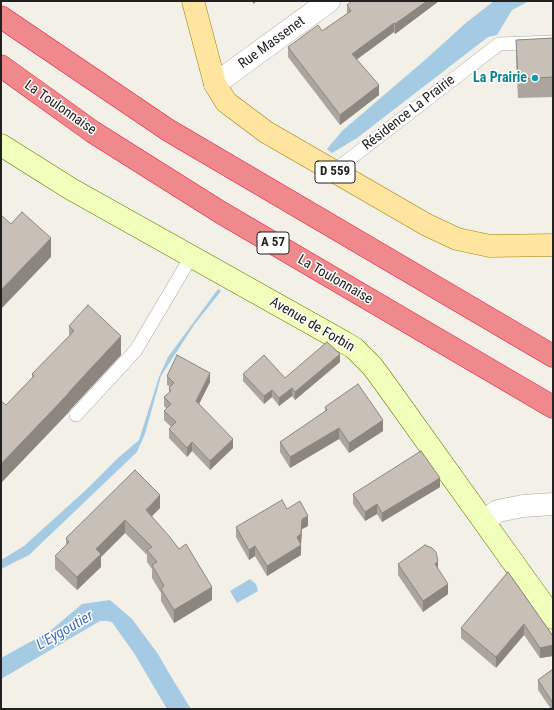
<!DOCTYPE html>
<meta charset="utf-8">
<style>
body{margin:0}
#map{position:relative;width:554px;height:710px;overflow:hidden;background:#f2f0e7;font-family:"Roboto Condensed",sans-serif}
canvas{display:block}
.frame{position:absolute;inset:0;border:2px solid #212121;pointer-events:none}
</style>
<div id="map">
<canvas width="554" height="710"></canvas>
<div class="frame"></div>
</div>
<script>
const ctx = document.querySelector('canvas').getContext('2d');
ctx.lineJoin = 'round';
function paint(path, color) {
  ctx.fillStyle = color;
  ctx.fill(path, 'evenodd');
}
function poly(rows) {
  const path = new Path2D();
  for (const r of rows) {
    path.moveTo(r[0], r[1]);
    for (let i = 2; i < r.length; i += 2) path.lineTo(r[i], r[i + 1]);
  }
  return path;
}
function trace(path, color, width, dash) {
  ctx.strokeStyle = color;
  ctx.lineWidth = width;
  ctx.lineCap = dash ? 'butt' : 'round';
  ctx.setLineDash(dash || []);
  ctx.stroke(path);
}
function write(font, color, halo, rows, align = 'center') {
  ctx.font = font + ' "Roboto Condensed",sans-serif';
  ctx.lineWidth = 3;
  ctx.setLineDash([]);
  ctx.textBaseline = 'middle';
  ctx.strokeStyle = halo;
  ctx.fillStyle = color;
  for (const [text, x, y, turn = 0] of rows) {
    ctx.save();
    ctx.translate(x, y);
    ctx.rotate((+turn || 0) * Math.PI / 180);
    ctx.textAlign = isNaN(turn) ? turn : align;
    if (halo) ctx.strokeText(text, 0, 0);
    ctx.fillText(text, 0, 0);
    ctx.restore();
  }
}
paint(poly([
 [494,1,529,1,512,10,497,35,488,37,357,138,332,153,327,149,342,131,426,59,467,22],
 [218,289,221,291,194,325,161,376,145,434,137,452,29,555,1,569,1,560,24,546,88,488,118,458,139,440,159,377,168,357],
 [250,579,256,584,258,591,237,603,230,591],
 [110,600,132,619,158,654,170,675,191,709,167,709,134,653,119,632,112,622,107,621,100,621,1,679,1,658,50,631,82,604]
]), '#a4cbe3');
const lane = poly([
 [334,171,499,44,553,42],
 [76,415,136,350,191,257]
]);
const street = poly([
 [215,84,329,1],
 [484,521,498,511,523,506,553,504]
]);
const secondary = poly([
 [1,145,71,189,344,342,354,348,372,366,381,378,553,618]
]);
const primary = poly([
 [193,1,215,84,226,102,266,132,427,225,457,239,490,246,553,245]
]);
const highway = poly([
 [1,17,168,130,553,356],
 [1,66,93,132,220,212,553,407]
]);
trace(lane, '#a8a8a8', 14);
trace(street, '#a8a8a8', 23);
trace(secondary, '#5f8100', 23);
trace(primary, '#9f8300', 23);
trace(highway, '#eb1941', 23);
trace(lane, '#fff', 13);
trace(street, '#fff', 22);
trace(secondary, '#f0ffb9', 22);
trace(primary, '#ffe5a0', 22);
trace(highway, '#ef898c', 22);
paint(poly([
 [439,1,395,34,394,32,356,60,379,95,340,125,288,57,288,47,322,31,347,14,347,5],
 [553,38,553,97,518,98,516,59,516,40],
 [69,326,121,355,70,410,68,413,1,483,1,401,6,405,32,378,32,374,69,337],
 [340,362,295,400,292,396,279,406,272,397,264,404,243,381,243,374,285,378],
 [167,376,210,382,199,404,233,448,210,470,192,451,187,457,169,438,169,429,171,427,164,420,164,411,167,409,164,406,164,397,169,393,169,388,170,387,167,385],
 [325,407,383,431,349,453,339,439,290,468,280,452,280,442,325,412],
 [440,487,382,522,377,514,365,521,353,504,353,494],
 [160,508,152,516,212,600,174,623,161,601,161,593,152,578,152,569,147,562,147,555,125,533,101,557,101,567,77,590,55,569,55,556,66,545,66,538],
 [287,509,308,526,302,529,301,544,301,555,267,576,255,556,249,560,236,537,236,527],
 [398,564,438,568,448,594,423,612,398,575],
 [508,572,553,636,553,656,540,658,524,635,496,668,461,638,461,628],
 [553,669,553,709,551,709,538,690,538,680]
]), '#aca59d');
paint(poly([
 [253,1,257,1,253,4],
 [427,1,439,1,395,34,395,24],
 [394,23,394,32,352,63,352,54],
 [379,85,379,95,340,125,340,115],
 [51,238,51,257,1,309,1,290],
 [121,336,121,355,70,410,68,413,1,483,1,464],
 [340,354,340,362,295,400,295,392],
 [210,373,210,382,196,410,196,401],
 [292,388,292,396,279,406,279,398],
 [272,390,272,397,264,404,264,396],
 [383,420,383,431,349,453,349,443],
 [339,428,339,439,290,468,290,457],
 [233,439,233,448,210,470,210,461],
 [192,442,192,451,187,457,187,448],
 [440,478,440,487,382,522,382,513],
 [160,495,160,508,146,522,146,510],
 [377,504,377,514,365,521,365,512],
 [308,516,308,526,302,529,301,544,297,547,297,537,302,519],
 [125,520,125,533,101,557,101,567,77,590,77,577,96,549],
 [301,545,301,555,267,576,267,566],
 [255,546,255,556,249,560,249,550],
 [438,561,438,572,435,564],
 [448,584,448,594,423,612,423,601],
 [212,587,212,600,174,623,174,610],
 [524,624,524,635,496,668,496,657],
 [553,645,553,656,540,658,540,648]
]), '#8c867f');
const building = poly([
 [352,1,427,1,395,24,394,23,352,54,379,85,340,115,288,47,318,25,322,31,351,11,347,5,352,1],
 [553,38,553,77,518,79,516,40,553,38],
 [22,212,51,238,1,290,1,215,11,224,22,212],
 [88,305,121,336,70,391,68,394,1,464,1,401,6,405,34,376,32,374,74,331,69,326,88,305],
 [327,342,340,354,295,392,292,388,279,398,272,390,264,396,243,374,264,355,285,378,327,342],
 [177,355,210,373,196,401,233,439,210,461,192,442,187,448,169,429,176,422,164,411,171,404,164,397,171,391,169,388,174,383,167,376,177,355],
 [358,384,383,420,349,443,339,428,290,457,280,442,327,410,325,407,358,384],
 [421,451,440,478,382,513,377,504,365,512,353,494,421,451],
 [135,470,160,495,146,510,169,536,179,549,186,544,212,587,174,610,161,589,164,586,152,565,157,562,147,550,152,547,125,520,96,549,101,554,77,577,55,556,69,542,66,538,135,470],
 [282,500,287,509,300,501,308,516,302,519,301,534,297,537,301,545,267,566,255,546,249,550,236,527,282,500],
 [425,545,432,548,436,552,438,561,435,564,448,584,423,601,398,564,425,545],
 [508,572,553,636,553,645,540,648,524,624,496,657,461,628,508,572],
 [553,669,553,703,538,680,553,669]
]);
paint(building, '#c8c0b6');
trace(building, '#8c867f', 1);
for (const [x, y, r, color] of [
 [535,78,4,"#0f9aa8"]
]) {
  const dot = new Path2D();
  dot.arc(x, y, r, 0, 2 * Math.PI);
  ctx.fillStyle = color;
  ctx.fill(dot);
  trace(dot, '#fff', 1.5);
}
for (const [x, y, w] of [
 [335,172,40],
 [273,243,32]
]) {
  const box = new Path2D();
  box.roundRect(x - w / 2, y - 11, w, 22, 3);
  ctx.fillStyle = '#fff';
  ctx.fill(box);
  trace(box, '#212121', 1);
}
write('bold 13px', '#212121', null, [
 ["D 559",335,172],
 ["A 57",273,243]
]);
write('14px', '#212121', '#fff', [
 ["Rue Massenet",272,43,-36],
 ["La Toulonnaise",60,108,35],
 ["Résidence La Prairie",409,113,-38],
 ["La Toulonnaise",335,280,30],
 ["Avenue de Forbin",312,325,30]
]);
write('bold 14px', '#0d838f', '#fff', [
 ["La Prairie",527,78]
], 'right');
write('italic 15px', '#436dbb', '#fff', [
 ["L'Eygoutier",65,631,-30]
]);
</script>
